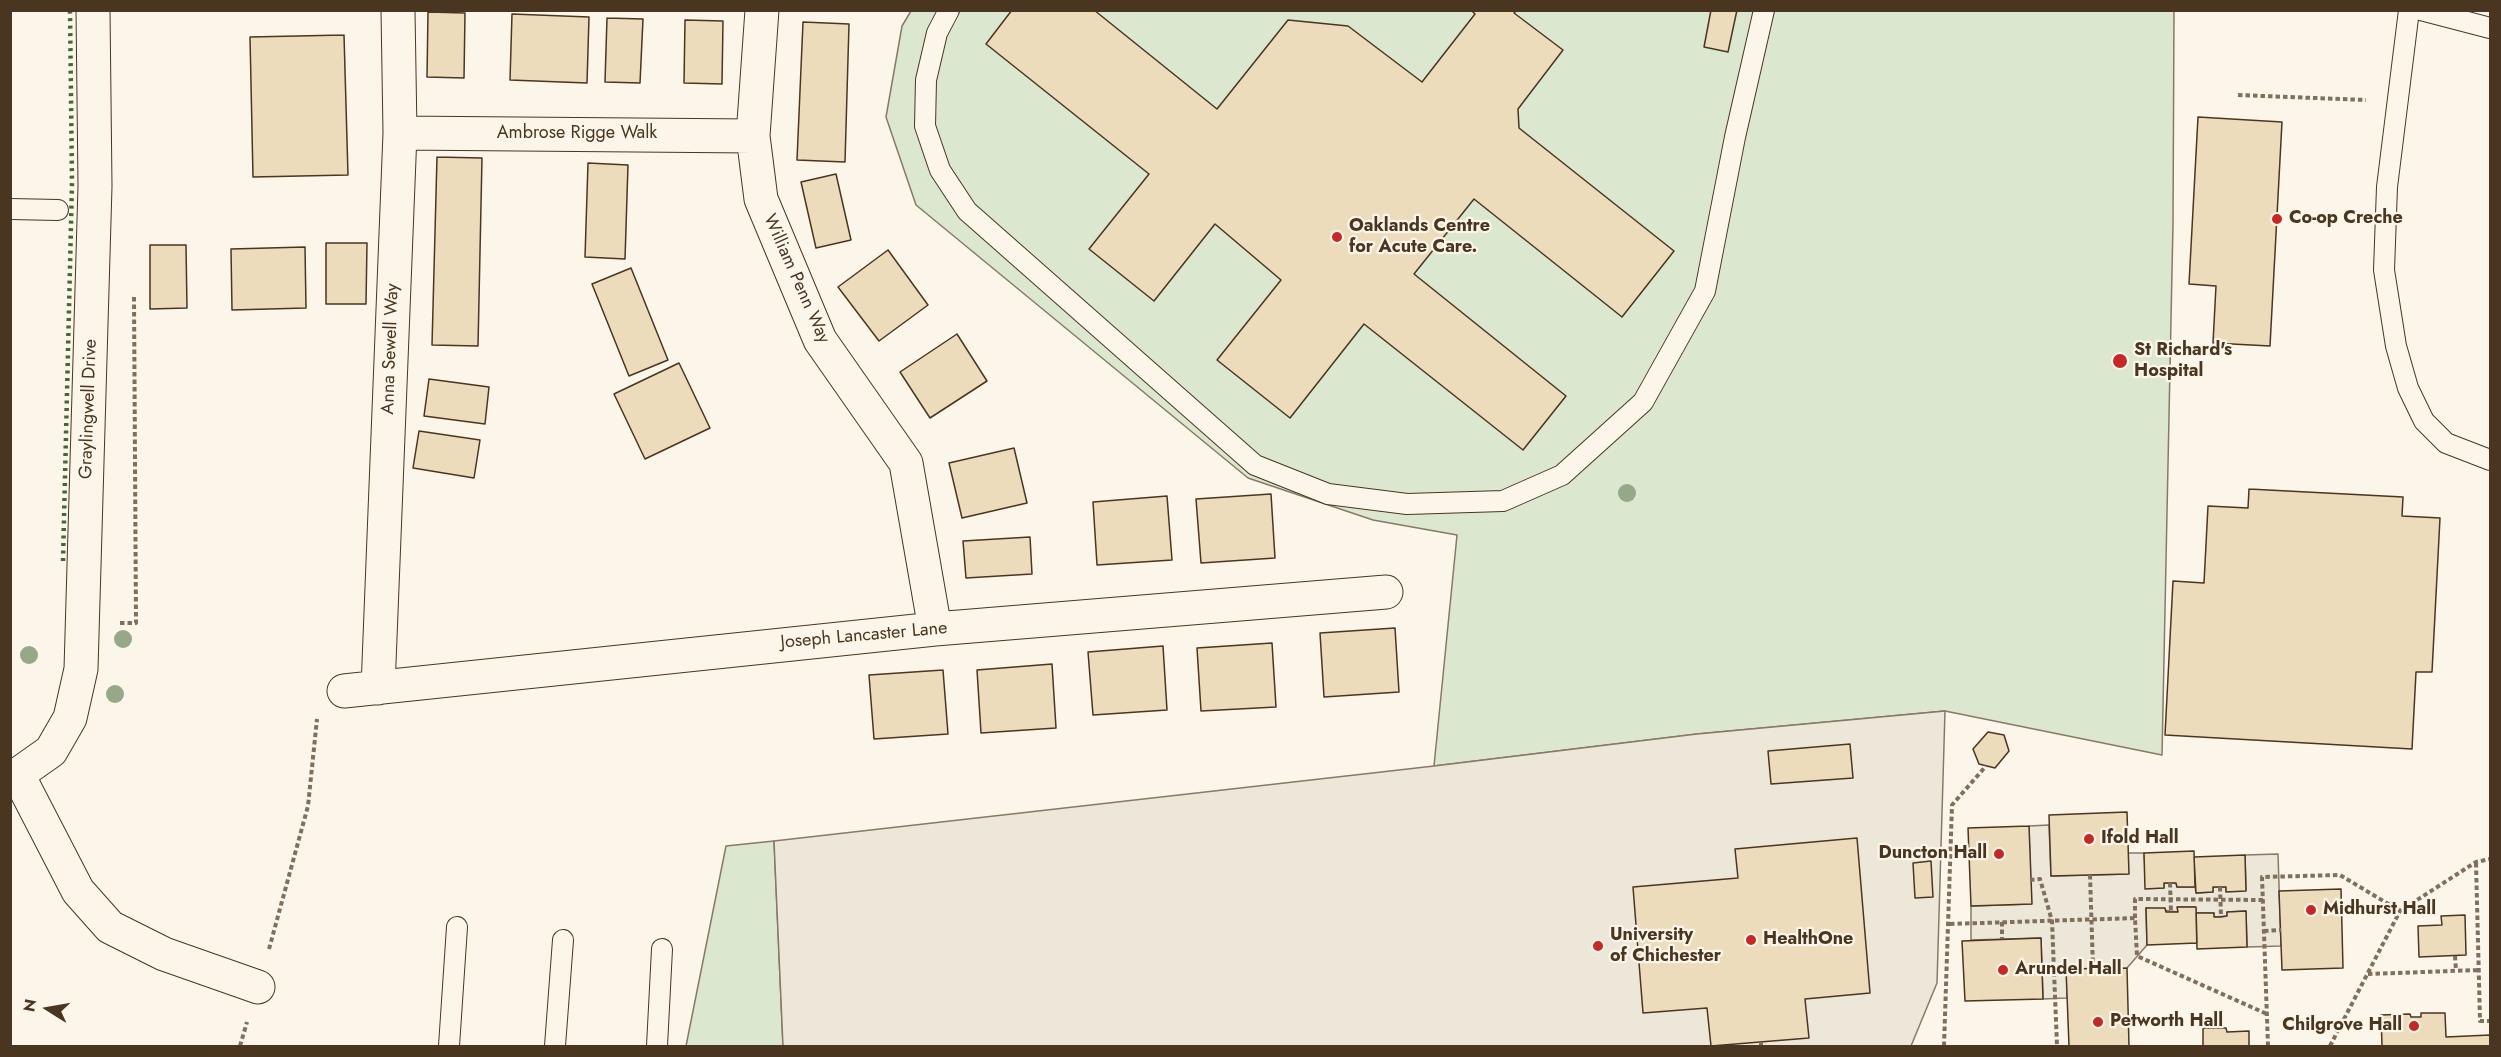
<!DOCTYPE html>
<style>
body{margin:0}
#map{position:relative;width:2501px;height:1057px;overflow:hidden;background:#fbf6e9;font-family:Jost,sans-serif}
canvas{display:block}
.frame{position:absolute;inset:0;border:12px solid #4a3520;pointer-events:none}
.north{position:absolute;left:18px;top:979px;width:60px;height:60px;-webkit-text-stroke:4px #fbf6e9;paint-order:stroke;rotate:281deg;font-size:16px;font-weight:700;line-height:24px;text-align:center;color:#4a3520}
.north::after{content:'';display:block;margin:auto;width:21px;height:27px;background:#4a3520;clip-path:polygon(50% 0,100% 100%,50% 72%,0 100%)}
</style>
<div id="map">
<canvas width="2501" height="1057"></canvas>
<div class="frame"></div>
<div class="north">N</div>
</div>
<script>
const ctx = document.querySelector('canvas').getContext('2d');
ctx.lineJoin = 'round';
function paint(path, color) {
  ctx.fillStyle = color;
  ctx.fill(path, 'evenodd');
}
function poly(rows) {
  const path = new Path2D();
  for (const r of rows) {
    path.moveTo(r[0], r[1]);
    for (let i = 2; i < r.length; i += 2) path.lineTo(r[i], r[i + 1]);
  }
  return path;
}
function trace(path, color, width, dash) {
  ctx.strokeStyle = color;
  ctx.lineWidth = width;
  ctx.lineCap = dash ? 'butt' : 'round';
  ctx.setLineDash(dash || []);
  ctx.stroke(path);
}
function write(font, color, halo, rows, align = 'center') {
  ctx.font = font + ' Jost,sans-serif';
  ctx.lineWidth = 4.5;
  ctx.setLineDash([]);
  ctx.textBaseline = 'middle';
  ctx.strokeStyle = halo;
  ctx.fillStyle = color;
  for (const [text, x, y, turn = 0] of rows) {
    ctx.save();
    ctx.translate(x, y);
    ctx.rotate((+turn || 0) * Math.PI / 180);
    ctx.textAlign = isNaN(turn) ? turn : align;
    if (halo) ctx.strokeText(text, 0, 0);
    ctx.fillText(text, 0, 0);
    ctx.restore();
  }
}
const green = poly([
 [911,11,2174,11,2173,223,2162,755,1945,711,1697,734,1434,766,1457,535,1373,520,1248,478,916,205,886,117,902,26,911,11],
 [774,841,783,1046,686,1046,726,846,774,841]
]);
paint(green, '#dce7d0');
trace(green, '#887966', 1.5);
const parking = poly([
 [1945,711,1937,983,1911,1046,783,1046,774,841,1434,766,1697,734,1945,711],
 [2049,825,2051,876,2128,874,2128,853,2144,853,2146,888,2164,888,2164,883,2176,883,2177,887,2195,887,2196,893,2213,892,2213,887,2226,887,2226,891,2246,890,2245,855,2278,854,2281,946,2247,947,2246,911,2227,912,2227,916,2214,917,2214,913,2196,913,2195,907,2178,907,2178,912,2146,908,2147,945,2127,968,2067,969,2067,998,2043,999,2041,938,1971,940,1971,906,2031,904,2029,826,2049,825]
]);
paint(parking, '#ede7d9');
trace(parking, '#887966', 1.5);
const building = poly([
 [1012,10,1094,10,1217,109,1288,20,1348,26,1422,82,1475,14,1471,10,1517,10,1514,13,1563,50,1518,109,1519,128,1674,251,1622,317,1474,199,1414,274,1566,396,1523,450,1364,324,1290,418,1217,360,1281,280,1215,224,1154,301,1089,249,1149,174,986,44,1012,10],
 [1711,10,1737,10,1728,52,1704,47,1711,10],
 [428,12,465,13,464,78,427,77,428,12],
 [512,14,589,17,587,83,510,80,512,14],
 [607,18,643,19,640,83,605,82,607,18],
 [685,20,723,21,722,84,684,83,685,20],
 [803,22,849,24,845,162,797,160,803,22],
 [344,35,348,175,253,177,250,37,344,35],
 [2198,117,2282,122,2270,346,2213,343,2216,286,2189,284,2198,117],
 [437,157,482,158,478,346,432,345,437,157],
 [588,163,628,165,625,259,585,257,588,163],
 [836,174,851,240,816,248,801,182,836,174],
 [326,243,367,243,366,304,326,304,326,243],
 [150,245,186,245,187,308,150,309,150,245],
 [305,247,306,308,232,310,231,249,305,247],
 [888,250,928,305,879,341,838,287,888,250],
 [631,268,668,360,629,376,592,284,631,268],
 [957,334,987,381,930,418,900,372,957,334],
 [679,363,710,428,645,459,614,394,679,363],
 [429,379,489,387,485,424,424,416,429,379],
 [419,431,480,440,474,478,413,468,419,431],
 [1014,448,1027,503,962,518,949,463,1014,448],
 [2249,489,2403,497,2402,516,2440,518,2432,672,2416,672,2412,749,2165,735,2173,581,2204,583,2208,506,2248,508,2249,489],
 [1271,494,1275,558,1201,563,1196,499,1271,494],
 [1167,496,1172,560,1097,565,1093,502,1167,496],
 [1030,537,1032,574,966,578,963,541,1030,537],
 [1395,628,1399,692,1324,697,1320,633,1395,628],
 [1272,643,1276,707,1201,711,1197,648,1272,643],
 [1163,646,1167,710,1093,715,1088,652,1163,646],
 [1052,664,1056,728,981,733,977,670,1052,664],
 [943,670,948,734,874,739,869,675,943,670],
 [1988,732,2004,735,2009,751,1995,768,1979,764,1973,749,1988,732],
 [1850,744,1853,778,1771,784,1768,751,1850,744],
 [2127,812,2129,874,2051,876,2049,815,2127,812],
 [2029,826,2032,904,1971,906,1968,828,2029,826],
 [1857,838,1870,993,1805,999,1809,1038,1711,1046,1707,1008,1643,1013,1633,887,1738,878,1735,849,1857,838],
 [2194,851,2195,887,2177,887,2176,883,2164,883,2164,888,2145,889,2144,853,2194,851],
 [2245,855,2246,891,2226,892,2226,887,2213,887,2213,892,2196,893,2194,857,2245,855],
 [1931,861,1933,897,1915,898,1913,863,1931,861],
 [2341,889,2343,968,2282,970,2279,891,2341,889],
 [2177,907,2196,907,2197,943,2147,945,2146,908,2165,908,2166,912,2178,912,2177,907],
 [2246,911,2247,947,2197,949,2196,913,2214,913,2214,917,2221,917,2227,916,2227,912,2246,911],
 [2465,915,2466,955,2419,957,2418,926,2442,925,2441,916,2465,915],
 [2041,938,2043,999,1965,1001,1962,941,2041,938],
 [2127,968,2129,1046,2069,1046,2066,969,2127,968],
 [2421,1013,2445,1013,2446,1037,2490,1035,2490,1046,2382,1046,2381,1015,2410,1014,2411,1017,2421,1017,2421,1013],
 [2203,1028,2226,1028,2227,1032,2249,1031,2249,1046,2203,1046,2203,1028]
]);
paint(building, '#ecdcbc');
trace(building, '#4a3520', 1.5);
const lane = poly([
 [949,10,937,33,926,80,925,126,940,170,967,211,1255,465,1328,494,1407,504,1503,501,1562,475,1643,402,1705,291,1735,137,1764,10],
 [2409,10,2387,187,2384,270,2396,346,2408,388,2424,421,2446,443,2490,460],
 [2421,10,2490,28],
 [10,209,58,210],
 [449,1046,457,927],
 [555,1046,563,940],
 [657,1046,662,949]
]);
const street = poly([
 [762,10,753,136,761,199,820,340,906,463,935,629],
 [400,133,753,136],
 [378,688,400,133,398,10],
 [344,691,935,629,1386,592],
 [18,775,78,891,110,927,164,954,258,987],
 [10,780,51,751,70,718,81,669,95,186,93,10]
]);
trace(lane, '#4a3520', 22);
trace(street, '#4a3520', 35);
trace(poly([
 [2238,95,2366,100],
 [120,623,136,623,134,296],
 [2476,863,2480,1021,2490,1021],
 [2090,875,2093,968],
 [2030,880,2040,879,2052,921,2057,1046],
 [2170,883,2171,912],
 [2220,887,2221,917],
 [2135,918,2135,899,2263,900],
 [2002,922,2002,939],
 [1950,924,2135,918,2137,956,2267,1014],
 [2264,931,2281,930],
 [269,949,308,806,317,719],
 [2455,956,2456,971],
 [2368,974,2479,970],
 [1761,1042,1761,1046],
 [240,1046,247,1022],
 [1944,1046,1952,805,1986,766],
 [2268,1046,2262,877,2340,875,2400,911],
 [2330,1046,2400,911,2476,862,2490,859]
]), '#7f6f5c', 4, [4.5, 3]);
trace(lane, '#fbf6e9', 20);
trace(street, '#fbf6e9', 33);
trace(poly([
 [63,561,72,183,70,10]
]), '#436837', 4.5, [3, 4.5]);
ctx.fillStyle = '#96a887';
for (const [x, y] of [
 [1627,493],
 [123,639],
 [29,655],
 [115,694]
]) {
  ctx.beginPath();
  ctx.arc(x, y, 9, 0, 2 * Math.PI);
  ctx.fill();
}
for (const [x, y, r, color] of [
 [2277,219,6,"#c62828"],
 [1337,237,6,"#c62828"],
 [2120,361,8,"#c62828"],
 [2089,839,6,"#c62828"],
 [1999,854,6,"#c62828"],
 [2311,910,6,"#c62828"],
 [1751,940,6,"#c62828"],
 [1598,946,6,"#c62828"],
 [2003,970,6,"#c62828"],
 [2098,1022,6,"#c62828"],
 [2414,1026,6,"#c62828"]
]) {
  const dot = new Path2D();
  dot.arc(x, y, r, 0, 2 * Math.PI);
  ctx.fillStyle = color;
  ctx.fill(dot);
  trace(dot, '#fbf6e9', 2);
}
write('18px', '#4a3520', '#fbf6e9', [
 ["Ambrose Rigge Walk",577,134],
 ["William Penn Way",796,279,66],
 ["Anna Sewell Way",391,349,-88],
 ["Graylingwell Drive",89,409,-88],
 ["Joseph Lancaster Lane",864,636,-5]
]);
write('bold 18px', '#4a3520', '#fbf6e9', [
 ["Co-op Creche",2289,219],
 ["Oaklands Centre",1349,227],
 ["for Acute Care.",1349,248],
 ["St Richard's",2134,351],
 ["Hospital",2134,372],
 ["Ifold Hall",2101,839],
 ["Duncton Hall",1987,854,"right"],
 ["Midhurst Hall",2323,910],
 ["University",1610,936],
 ["of Chichester",1610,957],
 ["HealthOne",1763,940],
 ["Arundel Hall",2015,970],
 ["Petworth Hall",2110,1022],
 ["Chilgrove Hall",2402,1026,"right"]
], 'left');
</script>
